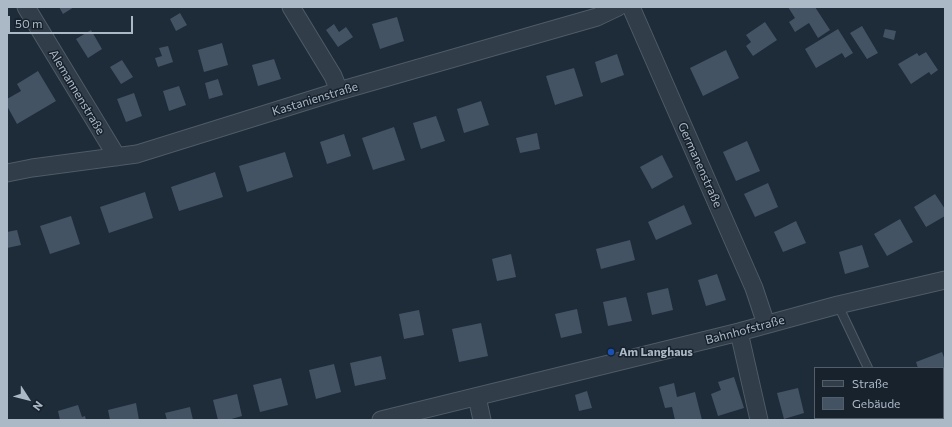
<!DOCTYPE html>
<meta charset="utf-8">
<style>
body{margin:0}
#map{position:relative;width:952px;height:427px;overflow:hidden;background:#1d2c38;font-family:Commissioner,sans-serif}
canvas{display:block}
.frame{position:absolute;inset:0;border:8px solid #abb8c6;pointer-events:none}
.legend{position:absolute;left:814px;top:367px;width:130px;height:52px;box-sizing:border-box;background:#17222d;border:1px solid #525e6a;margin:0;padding:5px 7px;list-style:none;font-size:12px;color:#abb8c6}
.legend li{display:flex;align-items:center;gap:8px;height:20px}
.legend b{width:20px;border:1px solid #525e6a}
.north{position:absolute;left:8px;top:379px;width:40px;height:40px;-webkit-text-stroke:3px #17222d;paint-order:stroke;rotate:126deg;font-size:11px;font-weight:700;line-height:16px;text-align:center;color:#abb8c6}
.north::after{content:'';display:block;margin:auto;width:14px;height:18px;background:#abb8c6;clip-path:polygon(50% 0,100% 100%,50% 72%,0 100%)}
.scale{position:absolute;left:8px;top:16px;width:125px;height:18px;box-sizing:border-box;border:2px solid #abb8c6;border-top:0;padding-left:5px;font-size:12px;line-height:14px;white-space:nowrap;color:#abb8c6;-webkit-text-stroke:3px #17222d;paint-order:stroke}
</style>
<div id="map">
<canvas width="952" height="427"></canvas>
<div class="frame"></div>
<ul class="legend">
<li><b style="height:5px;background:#313d48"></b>Straße</li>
<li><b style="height:11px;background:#435363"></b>Gebäude</li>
</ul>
<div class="north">N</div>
<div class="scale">50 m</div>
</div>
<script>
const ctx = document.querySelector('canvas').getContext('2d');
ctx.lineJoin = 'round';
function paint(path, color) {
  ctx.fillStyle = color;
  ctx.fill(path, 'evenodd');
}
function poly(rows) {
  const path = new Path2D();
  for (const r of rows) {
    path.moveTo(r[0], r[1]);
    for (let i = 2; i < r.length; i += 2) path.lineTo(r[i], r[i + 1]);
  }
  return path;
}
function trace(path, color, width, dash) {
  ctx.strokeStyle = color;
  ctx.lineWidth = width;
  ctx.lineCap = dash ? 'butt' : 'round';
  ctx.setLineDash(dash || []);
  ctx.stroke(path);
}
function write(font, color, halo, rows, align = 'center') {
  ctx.font = font + ' Commissioner,sans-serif';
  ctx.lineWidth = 3;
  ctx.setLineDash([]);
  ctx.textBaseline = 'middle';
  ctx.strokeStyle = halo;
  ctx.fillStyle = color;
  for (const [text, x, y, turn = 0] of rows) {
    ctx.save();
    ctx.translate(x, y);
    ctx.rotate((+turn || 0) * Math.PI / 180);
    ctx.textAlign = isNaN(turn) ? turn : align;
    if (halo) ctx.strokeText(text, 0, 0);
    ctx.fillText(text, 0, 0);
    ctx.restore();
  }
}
paint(poly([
 [59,7,74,7,63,14],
 [788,7,815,7,830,30,818,38,809,23,795,32,789,22,795,18],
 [180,13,187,25,176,31,170,19],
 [397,17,404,41,380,49,372,24],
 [765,22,777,40,753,56,746,46,751,42,746,35],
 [334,24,339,32,346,27,353,37,338,47,326,30],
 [862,26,878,53,867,59,850,33],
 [838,29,853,53,845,58,842,53,816,68,805,49],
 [885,29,896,31,894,40,883,37],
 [91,30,102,49,88,58,76,39],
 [222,43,228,65,204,72,198,50],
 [168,46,173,62,158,67,155,58,162,56,159,48],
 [726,50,739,78,703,96,690,68],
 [926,52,938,70,931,75,929,72,911,84,898,64,917,53,919,56],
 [617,54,624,75,601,83,595,62],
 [274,59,281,79,258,86,252,65],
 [122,60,133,77,121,84,110,67],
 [574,68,583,96,555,105,546,76],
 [38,71,56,101,17,124,7,106,7,99,21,91,17,84],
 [218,79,223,95,209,99,205,83],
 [179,86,186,105,169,111,163,91],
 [134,93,142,116,126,122,117,99],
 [481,101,489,125,464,133,457,109],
 [436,116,445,141,421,149,413,123],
 [394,127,405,160,373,170,362,138],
 [537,133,540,149,520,153,516,138],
 [344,134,351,156,327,164,320,142],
 [747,141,760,171,736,181,723,152],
 [285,152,293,177,247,192,239,166],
 [662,155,673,177,652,189,640,167],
 [215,172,223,197,179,211,171,187],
 [768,183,778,207,755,217,744,194],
 [145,192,153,218,109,233,100,207],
 [935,194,945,209,945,216,926,227,914,207],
 [684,205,692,224,656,240,648,222],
 [71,216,80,244,50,254,40,226],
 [900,219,913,242,887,256,874,234],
 [796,221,806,243,783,252,774,232],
 [17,230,21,245,7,248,7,232],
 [630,240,635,260,601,269,596,249],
 [862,245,869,267,845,274,839,252],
 [511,254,516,277,497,281,492,259],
 [717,274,726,300,706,306,698,280],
 [668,288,673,310,652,315,647,293],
 [626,297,632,321,608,326,603,302],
 [577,309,582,333,561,338,555,314],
 [419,310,424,335,404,339,399,314],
 [481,323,488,356,459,362,452,329],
 [942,352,945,360,945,387,943,388,943,368,918,368,916,362],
 [381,356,386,379,355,386,350,363],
 [334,364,341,392,316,399,309,370],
 [734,377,744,408,718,416,711,394,721,390,718,382],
 [281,378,288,405,260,412,253,385],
 [674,383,677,397,695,392,702,420,675,420,672,407,665,408,659,387],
 [798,388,804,413,784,419,777,393],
 [587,391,592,408,579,411,575,395],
 [237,394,242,416,228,420,218,420,213,400],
 [136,403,139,420,110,420,108,410],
 [78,405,82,417,85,416,86,420,60,420,58,411],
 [190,407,193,420,167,420,165,413],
 [837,418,873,418,869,420,838,420]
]), '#435363');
const lane = poly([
 [838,305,868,368],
 [890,418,891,420]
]);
const street = poly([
 [26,7,117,157],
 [291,7,333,76,339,91],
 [631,7,754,288,766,324],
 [7,173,32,168,137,154,339,91,597,17,618,7],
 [739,332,759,420],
 [477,397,482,420],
 [381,420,739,332,838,305,945,280]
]);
trace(lane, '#4f5b67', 10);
trace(street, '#4f5b67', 19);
trace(lane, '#313d48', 8);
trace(street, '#313d48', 17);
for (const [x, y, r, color] of [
 [611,352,4,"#1a4fb4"]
]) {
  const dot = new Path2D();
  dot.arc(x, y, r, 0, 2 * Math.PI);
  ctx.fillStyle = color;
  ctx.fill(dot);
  trace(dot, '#17222d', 1.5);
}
write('12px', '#abb8c6', '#17222d', [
 ["Alemannenstraße",77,92,59],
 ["Kastanienstraße",315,99,-17],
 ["Germanenstraße",700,165,66],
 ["Bahnhofstraße",745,330,-15]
]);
write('bold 12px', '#abb8c6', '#17222d', [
 ["Am Langhaus",619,352]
], 'left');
</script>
